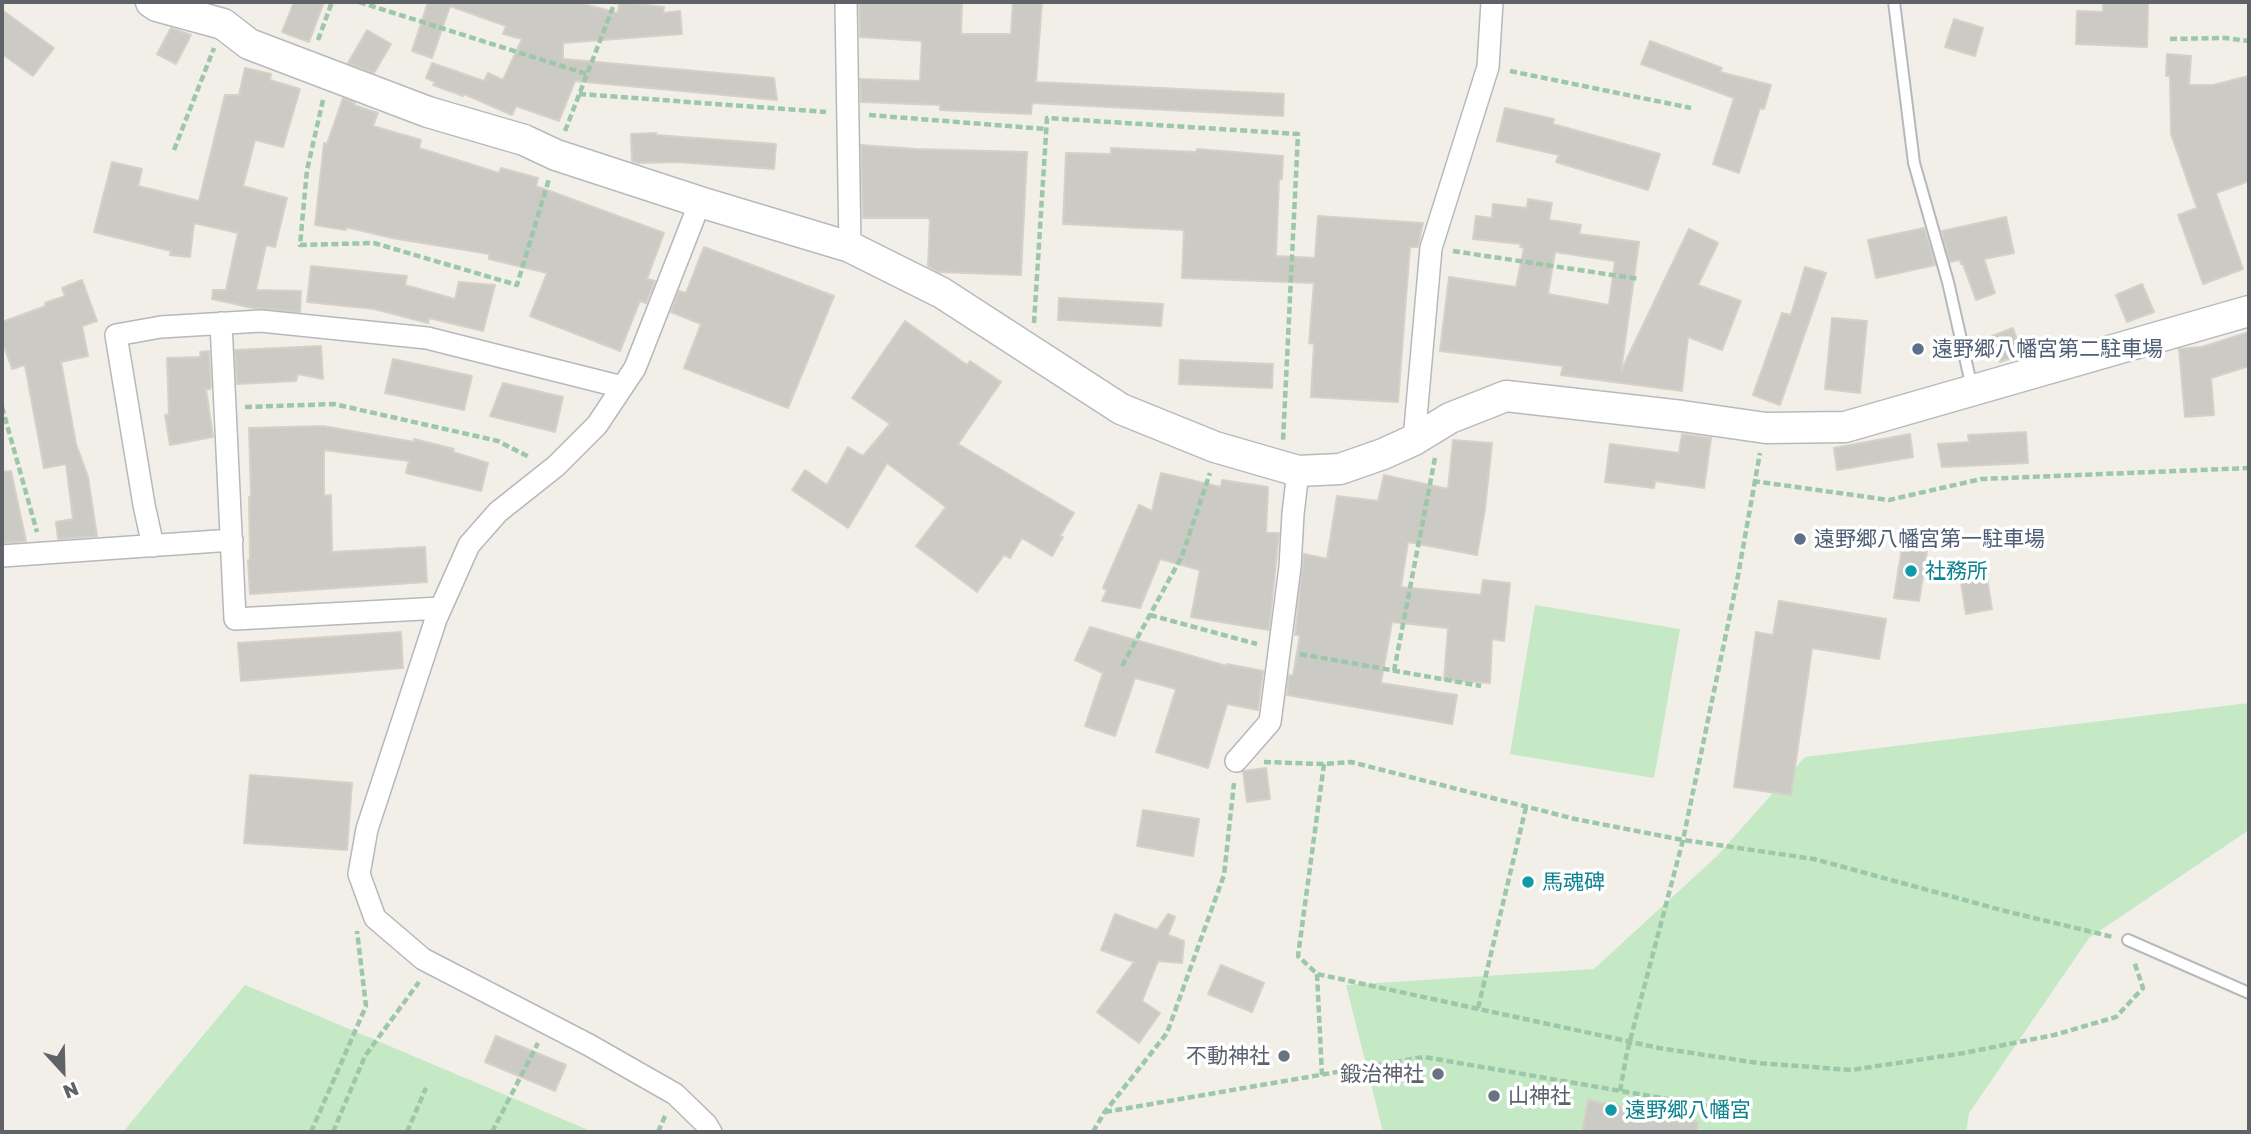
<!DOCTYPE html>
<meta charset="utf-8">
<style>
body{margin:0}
#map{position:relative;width:2251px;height:1134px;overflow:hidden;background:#f1efe8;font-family:"Golos Text",sans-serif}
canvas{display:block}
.frame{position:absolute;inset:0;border:4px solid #5f6368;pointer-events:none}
.north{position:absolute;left:28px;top:1036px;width:70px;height:70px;-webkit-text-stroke:5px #fff;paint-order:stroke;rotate:158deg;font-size:19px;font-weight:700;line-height:28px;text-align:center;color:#5f6368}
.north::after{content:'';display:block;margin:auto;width:24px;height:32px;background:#5f6368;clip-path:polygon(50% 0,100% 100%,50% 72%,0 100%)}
</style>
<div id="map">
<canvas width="2251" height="1134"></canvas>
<div class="frame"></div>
<div class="north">N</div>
</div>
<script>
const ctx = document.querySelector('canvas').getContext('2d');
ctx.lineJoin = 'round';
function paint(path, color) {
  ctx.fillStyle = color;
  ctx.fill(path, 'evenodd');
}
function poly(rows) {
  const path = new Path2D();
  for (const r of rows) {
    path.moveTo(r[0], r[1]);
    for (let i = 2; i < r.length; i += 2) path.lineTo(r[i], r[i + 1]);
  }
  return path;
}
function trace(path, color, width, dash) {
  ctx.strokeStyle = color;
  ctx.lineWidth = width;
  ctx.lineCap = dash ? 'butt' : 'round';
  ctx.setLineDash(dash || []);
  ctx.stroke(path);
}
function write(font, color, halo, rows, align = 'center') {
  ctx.font = font + ' "Golos Text","Noto Sans JP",sans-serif';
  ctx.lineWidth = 7;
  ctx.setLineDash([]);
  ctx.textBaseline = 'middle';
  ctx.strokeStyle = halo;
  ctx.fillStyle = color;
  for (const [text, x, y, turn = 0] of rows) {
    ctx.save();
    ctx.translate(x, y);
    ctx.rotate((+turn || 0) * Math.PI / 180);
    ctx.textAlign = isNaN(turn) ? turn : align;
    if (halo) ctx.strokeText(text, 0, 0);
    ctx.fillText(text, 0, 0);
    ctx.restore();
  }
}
paint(poly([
 [1535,605,1680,629,1654,778,1510,754],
 [2249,703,2249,830,2089,938,1969,1113,1966,1132,1383,1132,1346,985,1594,969,1717,856,1805,757],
 [245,985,593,1132,123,1132]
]), '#c5e8c5');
const building = poly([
 [294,2,324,2,309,42,282,32,294,2],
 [428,2,576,2,618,13,619,2,664,7,663,13,680,11,682,34,563,43,563,59,774,78,777,100,575,81,559,121,516,106,512,115,464,94,463,96,433,85,435,82,426,78,432,63,484,81,488,73,503,80,522,39,503,34,506,26,450,6,432,58,412,51,428,2],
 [859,2,962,3,961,34,1011,34,1013,2,1042,2,1036,82,1284,94,1283,116,1032,103,1031,114,940,110,940,105,861,102,860,79,920,81,922,41,860,37,859,2],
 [2103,2,2148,2,2147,47,2076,44,2077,11,2103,12,2103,2],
 [2,10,54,48,33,76,2,54,2,10],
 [1954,19,1983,28,1975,56,1945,47,1954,19],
 [171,28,191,35,176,64,157,54,171,28],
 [367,30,391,44,374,73,348,63,367,30],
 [1650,41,1722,68,1720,72,1771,85,1764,109,1760,108,1739,173,1713,164,1734,98,1641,64,1650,41],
 [2167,54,2191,56,2189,85,2213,85,2249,76,2249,181,2216,193,2243,269,2203,284,2178,215,2197,208,2171,134,2170,76,2166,76,2167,54],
 [245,68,271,74,270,80,300,89,283,147,255,140,243,186,287,198,275,247,266,245,256,290,301,291,300,312,253,308,212,299,213,290,226,290,238,233,194,223,190,257,170,255,171,251,94,232,112,162,142,169,138,186,199,201,225,95,239,95,245,68],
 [343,98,355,103,354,105,378,113,373,126,421,140,419,148,499,173,501,168,538,178,536,186,664,233,647,279,655,281,646,303,640,301,620,351,530,316,547,273,489,259,489,254,392,238,346,227,346,230,315,225,324,143,327,144,343,98],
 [1505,108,1554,119,1553,124,1660,154,1648,190,1556,162,1559,155,1497,141,1505,108],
 [656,133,656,135,776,144,774,169,677,162,638,163,632,161,631,134,656,133],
 [861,145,915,149,1027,152,1021,275,938,272,928,266,930,220,928,218,863,218,861,145],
 [1111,148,1196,152,1197,149,1283,156,1282,179,1279,179,1276,256,1315,258,1318,216,1423,223,1418,247,1410,247,1398,402,1311,397,1314,344,1309,343,1314,283,1182,278,1184,230,1063,224,1066,153,1111,154,1111,148],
 [1528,199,1552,203,1549,220,1581,225,1579,234,1639,242,1621,371,1689,229,1718,243,1698,285,1741,301,1722,350,1688,337,1682,391,1561,375,1563,366,1440,351,1449,277,1516,287,1524,248,1520,247,1521,244,1473,239,1476,216,1492,218,1493,204,1527,208,1528,199],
 [1555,252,1615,261,1609,305,1548,294,1555,252],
 [2006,217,2014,253,1984,259,1995,293,1976,300,1963,264,1961,264,1960,260,1950,262,1942,231,2006,217],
 [1924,228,1935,265,1876,278,1868,240,1924,228],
 [704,247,834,296,788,408,684,368,701,324,671,312,679,291,686,293,704,247],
 [311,266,407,276,405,285,455,299,459,282,495,285,483,331,429,318,428,323,374,309,307,302,311,266],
 [1805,267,1826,273,1780,405,1753,395,1782,313,1791,315,1805,267],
 [82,280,97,321,82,326,88,356,61,362,76,444,88,477,97,536,58,539,56,522,73,519,66,464,44,468,25,365,12,369,2,340,2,322,46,306,45,303,65,296,62,288,82,280],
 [2142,284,2154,312,2127,322,2116,295,2142,284],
 [1059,298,1163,304,1161,326,1058,320,1059,298],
 [1832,318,1867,321,1860,393,1825,389,1832,318],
 [905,321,967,365,970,361,1001,382,958,444,1074,513,1060,536,1063,537,1052,556,1022,538,1010,558,1004,555,977,592,916,546,946,507,887,463,848,528,792,490,805,470,827,485,848,447,863,456,890,424,852,398,905,321],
 [2013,328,2022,354,2000,362,1992,336,2013,328],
 [2249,332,2249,366,2211,378,2214,415,2185,417,2179,349,2202,347,2249,332],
 [321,346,323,379,298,374,296,381,237,384,235,350,321,346],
 [209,351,211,386,210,389,206,389,213,437,170,445,165,415,169,414,167,358,201,357,200,352,209,351],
 [393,359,472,376,464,410,385,393,393,359],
 [1180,360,1273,364,1272,388,1179,384,1180,360],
 [503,383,563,397,555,432,490,416,503,383],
 [323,426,414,442,414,439,454,449,453,452,488,463,481,491,406,473,409,461,324,450,324,496,331,495,332,552,425,547,427,582,250,594,248,560,250,560,249,497,251,497,249,428,323,426],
 [2026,432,2028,463,1942,467,1938,444,1969,442,1968,435,2026,432],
 [1682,434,1711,438,1704,488,1655,481,1654,488,1605,482,1610,444,1679,453,1682,434],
 [1910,434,1913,457,1837,470,1834,448,1910,434],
 [1453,440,1492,443,1485,509,1477,555,1408,542,1401,587,1481,595,1483,580,1510,583,1504,641,1492,639,1490,683,1444,680,1448,628,1392,622,1381,683,1457,695,1452,724,1287,695,1289,675,1293,676,1300,635,1295,635,1304,554,1327,559,1337,496,1378,501,1384,475,1448,489,1453,440],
 [11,471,26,541,2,543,2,472,11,471],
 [1161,473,1221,487,1222,480,1268,487,1266,533,1279,533,1269,630,1191,617,1200,570,1160,559,1140,608,1102,601,1107,590,1103,588,1139,505,1152,511,1161,473],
 [1903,541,1928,545,1919,601,1894,598,1903,541],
 [1986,572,1992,609,1966,614,1960,576,1986,572],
 [1779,601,1886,619,1879,659,1812,648,1791,795,1734,787,1756,632,1773,635,1779,601],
 [1090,627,1227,666,1227,664,1263,671,1258,710,1227,704,1208,768,1156,752,1176,689,1135,678,1115,736,1085,726,1103,673,1075,660,1090,627],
 [401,632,403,668,241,681,238,643,401,632],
 [1266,768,1270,799,1247,802,1243,771,1266,768],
 [250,775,352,783,347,850,244,843,250,775],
 [1143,810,1199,819,1193,856,1137,846,1143,810],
 [1115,914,1157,930,1168,914,1175,917,1168,935,1184,941,1182,963,1158,961,1142,1001,1160,1013,1139,1043,1097,1012,1134,962,1101,950,1115,914],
 [1221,965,1264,983,1252,1012,1208,994,1221,965],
 [496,1036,566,1065,555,1091,485,1062,496,1036],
 [1588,1100,1698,1122,1697,1132,1582,1132,1588,1100]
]);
paint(building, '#cccac5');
trace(building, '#d6d1c6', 2);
const lane = poly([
 [1894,2,1914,163,1948,282,1972,388],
 [2128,940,2249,993]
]);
const street = poly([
 [846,2,850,247],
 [700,202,635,368,597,425,556,466,498,512,469,545,436,619,367,829,359,874,375,918,423,959,589,1045,675,1094,706,1124,711,1132],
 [221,323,235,619,441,608],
 [1414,440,1431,248,1488,67,1492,2],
 [153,546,144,505,116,335,161,327,261,321,427,338,622,387],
 [2,556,232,540],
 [1236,761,1270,722,1290,567,1293,514,1298,471]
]);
const secondary = poly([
 [151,2,157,6,223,24,249,44,428,112,524,140,556,155,700,202,850,247,942,293,1121,409,1215,447,1298,471,1340,469,1383,454,1414,440,1450,418,1506,396,1682,416,1766,428,1845,427,2249,311]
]);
trace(lane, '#b5b8bc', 14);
trace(street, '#b5b8bc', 24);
trace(secondary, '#b6babf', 33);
trace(poly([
 [359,2,587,74],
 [2170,39,2225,38,2249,41],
 [318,40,332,2],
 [1510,71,1691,108],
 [579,94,826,112],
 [323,100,307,170,300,245,374,243,517,285,549,179],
 [869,115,1046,129],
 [565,131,615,2],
 [174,150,214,48],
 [1453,251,1639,279],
 [1034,323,1047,118,1298,134,1283,441],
 [2,407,37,532],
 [245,407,334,404,498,441,529,457],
 [1753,481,1889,500,1981,479,2249,468],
 [1150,615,1257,644],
 [1300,654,1481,686],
 [1122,666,1182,556,1210,473],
 [1394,671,1435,458],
 [1264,762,1324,764,1351,762,1575,819,1683,840,1814,859,2005,911,2113,937],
 [1324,764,1298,956,1317,974,1659,1048,1758,1063,1851,1070,1964,1053,2054,1035,2116,1017,2143,988,2134,961],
 [1317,974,1322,1075],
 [1478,1008,1526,807],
 [1620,1091,1627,1052,1683,840,1737,581,1760,453],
 [1105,1112,1424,1057,1708,1106],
 [311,1132,366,1006,357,931],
 [333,1132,365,1056,419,982],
 [407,1132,426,1088],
 [492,1132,538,1043],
 [658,1132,666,1114],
 [1093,1132,1104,1113,1167,1033,1224,875,1234,783]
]), '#9cc7a9', 4.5, [7, 3.5]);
trace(lane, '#fff', 10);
trace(street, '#fff', 21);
trace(secondary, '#fff', 30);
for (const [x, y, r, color] of [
 [1918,349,7,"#5c6f8a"],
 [1800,539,7,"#5c6f8a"],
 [1911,571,7,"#0f9aa8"],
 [1528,882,7,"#0f9aa8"],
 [1284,1056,7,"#6b7280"],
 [1438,1074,7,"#6b7280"],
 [1494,1096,7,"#6b7280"],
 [1611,1110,7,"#0f9aa8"]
]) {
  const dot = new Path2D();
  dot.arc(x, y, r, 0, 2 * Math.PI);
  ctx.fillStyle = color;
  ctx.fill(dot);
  trace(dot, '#fff', 2.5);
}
write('21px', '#4e5e75', '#fff', [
 ["遠野郷八幡宮第二駐車場",1932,349],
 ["遠野郷八幡宮第一駐車場",1814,539]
], 'left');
write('21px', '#0d838f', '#fff', [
 ["社務所",1925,571],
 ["馬魂碑",1542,882],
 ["遠野郷八幡宮",1625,1110]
], 'left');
write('21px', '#5b616d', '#fff', [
 ["不動神社",1270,1056],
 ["鍛治神社",1424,1074],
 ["山神社",1508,1096,"left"]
], 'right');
</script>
